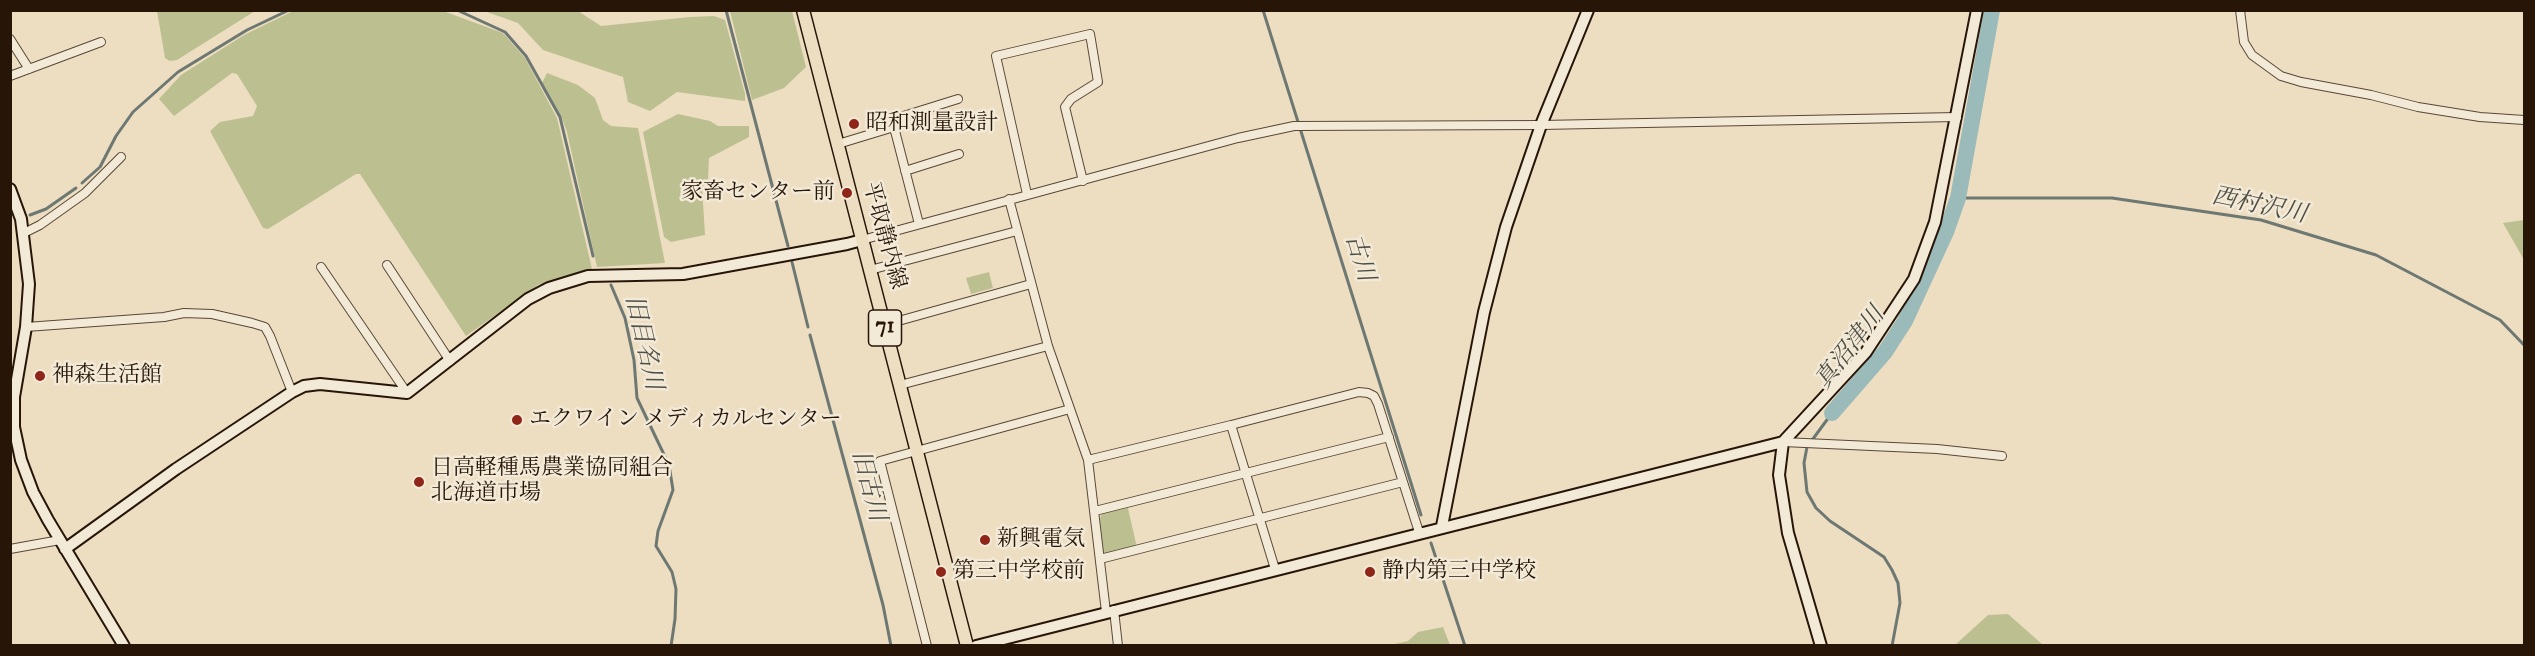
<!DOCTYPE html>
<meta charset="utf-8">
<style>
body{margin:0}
#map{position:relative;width:2535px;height:656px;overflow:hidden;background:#edddc1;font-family:"IM FELL DW Pica",serif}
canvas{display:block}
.frame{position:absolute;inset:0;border:12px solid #271608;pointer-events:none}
</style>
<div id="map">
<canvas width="2535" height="656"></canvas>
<div class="frame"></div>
</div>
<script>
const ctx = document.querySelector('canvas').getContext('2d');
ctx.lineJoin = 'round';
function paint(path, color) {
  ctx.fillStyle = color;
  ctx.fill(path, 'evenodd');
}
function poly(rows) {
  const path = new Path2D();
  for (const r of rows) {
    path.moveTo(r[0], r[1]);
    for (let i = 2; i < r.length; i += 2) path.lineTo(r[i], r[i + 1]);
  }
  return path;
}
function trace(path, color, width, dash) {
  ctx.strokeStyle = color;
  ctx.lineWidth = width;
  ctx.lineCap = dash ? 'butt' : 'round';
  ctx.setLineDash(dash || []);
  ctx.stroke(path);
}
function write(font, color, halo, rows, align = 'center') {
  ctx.font = font + ' "IM FELL DW Pica","Noto Serif JP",serif';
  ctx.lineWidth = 5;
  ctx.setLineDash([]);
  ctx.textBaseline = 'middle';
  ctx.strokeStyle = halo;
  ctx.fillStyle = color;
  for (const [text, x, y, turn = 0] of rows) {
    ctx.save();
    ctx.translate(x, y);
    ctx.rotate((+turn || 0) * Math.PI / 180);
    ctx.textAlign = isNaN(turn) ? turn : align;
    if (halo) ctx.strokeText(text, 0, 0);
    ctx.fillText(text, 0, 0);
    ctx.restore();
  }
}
paint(poly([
 [295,10,443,11,503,33,525,58,557,118,592,269,538,285,466,336,360,174,356,174,268,229,263,228,210,131,220,122,253,116,257,106,237,74,232,73,174,116,159,99,181,75,244,35],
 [157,11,157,10,255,11,177,60,170,61,165,58],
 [484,11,578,11,601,26,690,17,714,16,725,20,745,94,745,101,677,92,650,111,628,102,623,77,543,50,518,23],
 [730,11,792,11,806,67,784,88,752,100],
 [547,73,578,85,595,98,603,120,611,126,638,128,665,263,597,267,567,132,562,118,542,83],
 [678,114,710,121,718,126,749,126,749,137,709,158,708,182,702,187,705,235,671,242,664,237,643,132],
 [2524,220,2524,260,2503,223],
 [989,272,993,288,971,294,966,278],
 [1128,508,1137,548,1107,555,1103,552,1100,518,1102,514],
 [2008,614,2043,645,1955,645,1988,615],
 [1443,627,1450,645,1390,645,1408,641,1418,632]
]), '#bcc091');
trace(poly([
 [457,10,505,32,526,56,560,117,593,256],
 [726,10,788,246],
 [1263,10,1421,515],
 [82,183,100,167,116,136,133,112,178,72,247,30,289,10],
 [1958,198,2112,198,2261,220,2376,255,2500,320,2524,345],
 [30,215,46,209,76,188],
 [792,262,808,327],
 [611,285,625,318,634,360,637,398,669,465,673,490,658,531,656,546,672,572,676,589,675,619,671,646],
 [810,335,883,605,891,646],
 [1832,413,1807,447,1804,463,1807,492,1816,508,1830,521,1884,557,1892,570,1898,583,1900,603,1892,646],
 [1431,543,1465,646]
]), '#6d7873', 3);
trace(poly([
 [1832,413,1885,352,1905,321,1946,232,1958,198,1992,10]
]), '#9bbaba', 16);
const street = poly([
 [2240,10,2244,42,2252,55,2281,76,2301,82,2371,95,2418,107,2480,117,2524,120],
 [10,39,29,69],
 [10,76,101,42],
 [894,127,919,224],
 [838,144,894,127,897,118,958,99],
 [905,171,959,154],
 [1027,194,996,56,1090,34,1098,82,1071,99,1065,107,1083,181],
 [1009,199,1048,346,1088,460,1106,612],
 [24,233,40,225,85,193,121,157],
 [862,240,1238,138,1294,126,1541,125,1957,117],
 [387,265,450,361],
 [321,267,407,393],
 [870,270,1017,231],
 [884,325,1031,284],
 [26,327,164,317,184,313,212,314,252,323,265,327,270,336,292,392],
 [900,385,1048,346],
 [1231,425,1359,392,1368,393,1374,396,1378,404,1419,532],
 [1783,442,1937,449,2002,456],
 [1088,460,1231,425,1275,569],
 [1095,511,1389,437],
 [10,549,60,540],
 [1100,559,1403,482],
 [1114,610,1118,646],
 [927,646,880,461,1070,409]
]);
const secondary = poly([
 [10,189,21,219,29,284,26,327,14,397,14,427,21,460,33,492,48,520,124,646],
 [1783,442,1779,475,1788,533,1821,646],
 [1442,526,1484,312,1506,227,1541,125,1588,10],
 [65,549,176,469,292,392,304,386,320,384,407,393,528,299,549,288,588,276,683,274,847,244,862,240],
 [976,646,1783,442,1866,352,1914,279,1935,222,1977,10]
]);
const primary = poly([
 [803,10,967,646]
]);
trace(street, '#584836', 10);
trace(secondary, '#271608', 14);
trace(primary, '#271608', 15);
trace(street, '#f3e9d7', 8);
trace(secondary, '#f3e9d7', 10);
trace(primary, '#edddc1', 12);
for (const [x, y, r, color] of [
 [854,124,6,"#8f2418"],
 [847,193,6,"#8f2418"],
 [40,376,6,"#8f2418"],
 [517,420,6,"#8f2418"],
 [419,482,6,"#8f2418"],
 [985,540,6,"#8f2418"],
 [941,572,6,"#8f2418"],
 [1370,572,6,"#8f2418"]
]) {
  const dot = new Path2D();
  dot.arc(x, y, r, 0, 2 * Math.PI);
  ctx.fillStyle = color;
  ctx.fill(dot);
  trace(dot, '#f3e9d7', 2);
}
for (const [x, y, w] of [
 [885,328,33]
]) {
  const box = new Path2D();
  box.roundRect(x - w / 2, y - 18, w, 36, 4.5);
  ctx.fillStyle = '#f3e9d7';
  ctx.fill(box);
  trace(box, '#271608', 1.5);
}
write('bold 21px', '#271608', null, [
 ["71",885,328]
]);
write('22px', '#271608', '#f3e9d7', [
 ["昭和測量設計",866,124],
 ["家畜センター前",835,193,"right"],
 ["神森生活館",52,376],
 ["エクワイン メディカルセンター",529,420],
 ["日高軽種馬農業協同組合",431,469],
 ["北海道市場",431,494],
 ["新興電気",997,540],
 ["第三中学校前",953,572],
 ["静内第三中学校",1382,572]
], 'left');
write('22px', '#271608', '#f3e9d7', [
 ["平取静内線",883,236,75]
]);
write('italic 24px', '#504f46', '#f3e9d7', [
 ["西村沢川",2259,207,12],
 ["古川",1358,258,73],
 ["旧目名川",642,343,77],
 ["真沼津川",1851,349,-52],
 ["旧古川",867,486,75]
]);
</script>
